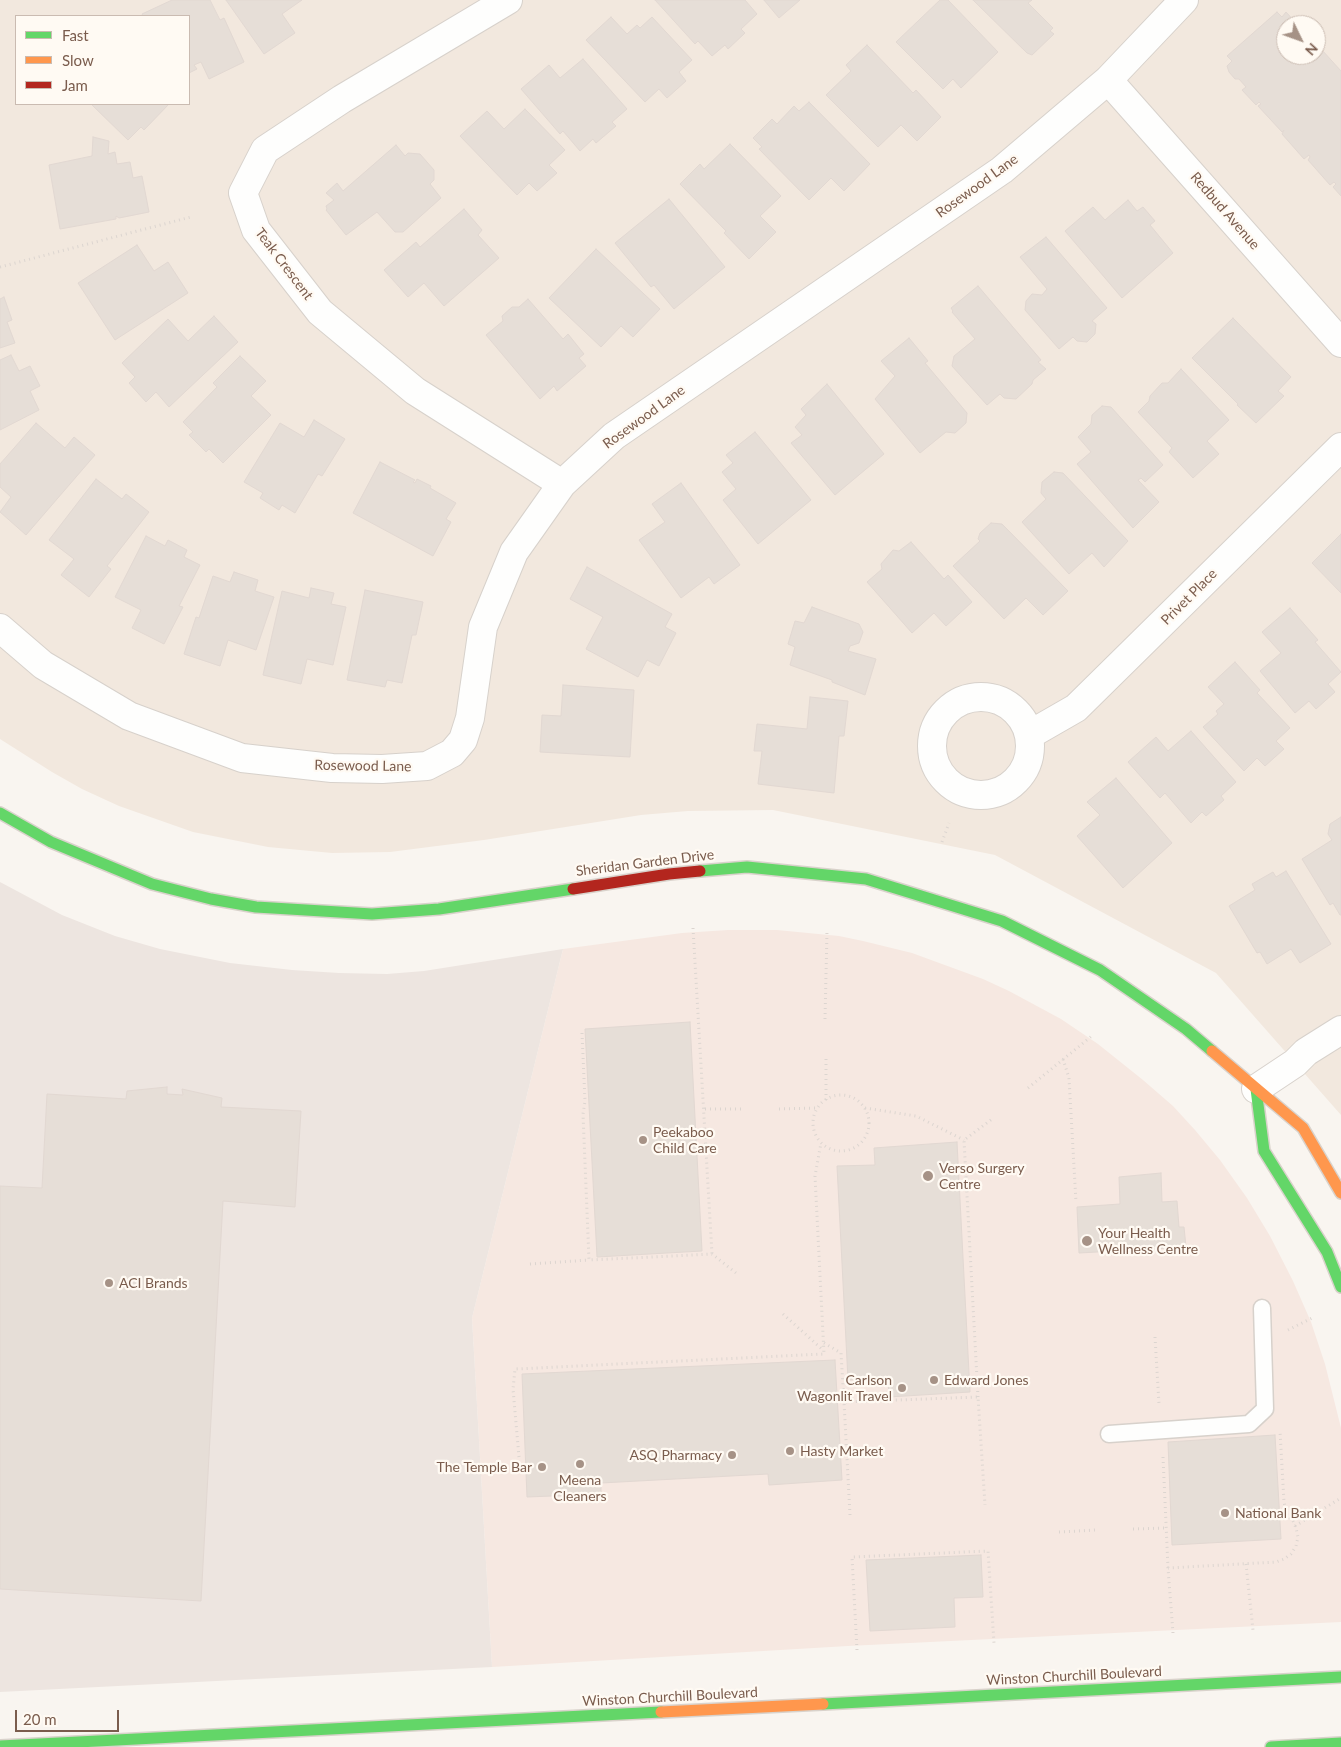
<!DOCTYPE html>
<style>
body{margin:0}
#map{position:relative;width:1341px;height:1747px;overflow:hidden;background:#f9f5f0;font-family:Lato,sans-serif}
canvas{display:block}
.legend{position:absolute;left:15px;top:15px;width:175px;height:90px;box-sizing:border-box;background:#fffaf3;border:1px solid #cabbb1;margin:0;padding:6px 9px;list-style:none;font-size:15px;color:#7a5c4d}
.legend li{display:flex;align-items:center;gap:10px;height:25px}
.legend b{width:25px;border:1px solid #cabbb1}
.north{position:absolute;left:1276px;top:15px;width:50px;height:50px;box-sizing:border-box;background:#fffaf3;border:1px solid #cabbb1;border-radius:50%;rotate:132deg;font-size:14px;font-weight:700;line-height:20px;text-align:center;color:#7a5c4d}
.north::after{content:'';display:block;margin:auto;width:18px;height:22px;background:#a69286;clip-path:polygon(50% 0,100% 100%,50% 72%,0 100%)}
.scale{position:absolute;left:15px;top:1710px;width:104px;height:22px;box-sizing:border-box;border:2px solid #7a5c4d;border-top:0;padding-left:6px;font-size:15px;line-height:18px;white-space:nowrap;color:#7a5c4d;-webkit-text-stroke:4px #fffaf3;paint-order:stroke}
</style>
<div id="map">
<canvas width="1341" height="1747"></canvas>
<ul class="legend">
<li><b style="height:6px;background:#63d668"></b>Fast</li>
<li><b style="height:6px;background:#ff974d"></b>Slow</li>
<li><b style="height:6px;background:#b3261e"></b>Jam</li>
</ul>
<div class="north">N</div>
<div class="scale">20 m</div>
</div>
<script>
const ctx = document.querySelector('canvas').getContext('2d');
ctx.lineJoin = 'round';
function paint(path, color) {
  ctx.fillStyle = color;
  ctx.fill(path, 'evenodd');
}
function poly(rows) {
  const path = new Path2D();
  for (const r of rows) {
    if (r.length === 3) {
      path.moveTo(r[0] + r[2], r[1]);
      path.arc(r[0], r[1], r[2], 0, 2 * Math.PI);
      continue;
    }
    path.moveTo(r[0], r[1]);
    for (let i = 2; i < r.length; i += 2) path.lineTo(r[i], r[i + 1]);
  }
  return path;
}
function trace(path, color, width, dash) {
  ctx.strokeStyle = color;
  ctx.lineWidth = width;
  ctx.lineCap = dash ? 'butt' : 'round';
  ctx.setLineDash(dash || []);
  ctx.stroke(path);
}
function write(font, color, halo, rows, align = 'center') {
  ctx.font = font + ' Lato,sans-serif';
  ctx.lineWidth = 4.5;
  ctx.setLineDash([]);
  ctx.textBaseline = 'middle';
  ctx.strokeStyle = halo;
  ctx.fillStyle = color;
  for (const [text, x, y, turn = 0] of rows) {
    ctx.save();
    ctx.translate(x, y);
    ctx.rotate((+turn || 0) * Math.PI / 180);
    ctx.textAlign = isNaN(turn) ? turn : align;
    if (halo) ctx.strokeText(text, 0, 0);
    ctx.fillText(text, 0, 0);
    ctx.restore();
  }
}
paint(poly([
 [0,0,1341,0,1341,1115,1216,973,995,855,773,810,688,811,641,815,484,840,390,852,332,853,268,847,193,832,119,806,82,789,52,772,0,739],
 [16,16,189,16,189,104,16,104],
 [1286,25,1316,25,1316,55,1286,55]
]), '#f2e8de');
paint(poly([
 [728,930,777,930,839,936,863,941,912,953,983,979,1009,991,1061,1019,1098,1044,1143,1080,1173,1106,1195,1130,1220,1160,1247,1198,1270,1236,1293,1281,1311,1322,1325,1364,1341,1428,1341,1622,848,1646,492,1667,472,1318,563,949,682,933]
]), '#f6e8e1');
paint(poly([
 [0,882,62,915,115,936,160,949,230,963,292,970,339,973,387,974,424,971,563,949,472,1318,492,1667,0,1692]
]), '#ede5e0');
const building = poly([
 [172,0,210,0,220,20,224,18,244,62,209,79,201,62,194,65,197,69,189,73,189,16,143,16,142,14,172,0],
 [226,0,302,0,282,14,295,33,264,54,226,0],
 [655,0,745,0,757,14,741,29,745,33,728,49,725,45,712,56,698,41,695,44,655,0],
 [764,0,800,0,779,18,764,0],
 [940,0,948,0,998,52,961,88,953,79,943,89,896,42,940,0],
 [973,0,1032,0,1028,3,1053,28,1050,31,1054,34,1032,55,1027,53,973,0],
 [1277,12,1282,17,1286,12,1298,25,1286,25,1286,55,1316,55,1316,38,1323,45,1322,50,1341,71,1341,196,1333,187,1336,184,1334,182,1330,185,1308,160,1310,157,1309,155,1304,159,1282,134,1284,130,1282,132,1258,106,1261,104,1259,102,1256,105,1242,90,1246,87,1239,79,1235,79,1229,72,1227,66,1232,61,1227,56,1277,12],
 [611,17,627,34,637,25,640,28,652,17,692,60,679,72,686,81,667,98,659,89,645,102,586,40,611,17],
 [867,45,913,93,916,90,941,117,917,141,901,125,878,147,826,95,851,71,846,65,867,45],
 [583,59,627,109,612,122,616,126,596,143,593,139,580,151,563,131,560,134,521,89,549,65,560,78,583,59],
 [809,102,870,164,844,191,831,178,809,200,759,149,762,147,753,138,772,119,777,124,794,106,799,111,809,102],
 [91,104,169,104,144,130,141,127,128,140,91,104],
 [525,109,565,150,549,165,557,173,537,191,529,183,517,195,460,136,487,111,504,129,525,109],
 [93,137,109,141,108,154,115,152,117,164,130,162,133,178,142,176,149,212,119,218,116,216,116,219,60,229,49,165,92,156,93,137],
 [730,144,781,196,760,216,776,232,749,259,724,233,726,231,680,184,700,164,704,169,730,144],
 [396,145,405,156,408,153,420,154,434,170,434,180,430,184,441,198,403,232,395,232,377,212,346,235,326,210,327,209,326,206,334,200,326,193,337,183,343,191,396,145],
 [669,199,725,267,674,309,654,285,651,287,615,243,669,199],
 [1128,200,1137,211,1143,207,1155,221,1150,225,1173,253,1122,298,1065,231,1093,207,1105,220,1128,200],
 [464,209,482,230,478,235,499,258,444,306,424,283,408,297,384,270,416,242,420,247,464,209],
 [1046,237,1107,308,1092,321,1096,324,1095,334,1087,342,1077,341,1073,337,1059,349,1025,310,1026,301,1032,294,1042,295,1047,289,1020,257,1046,237],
 [137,245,154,271,168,262,188,293,115,340,78,283,137,245],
 [596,249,660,309,633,337,621,326,601,347,549,298,596,249],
 [978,286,1041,360,1038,362,1046,369,1033,380,1032,384,1016,399,1004,398,1000,394,987,405,952,366,954,356,975,339,952,312,953,311,951,308,978,286],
 [4,297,12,320,7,322,15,343,0,348,0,299,4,297],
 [528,299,563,339,568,334,584,354,579,358,586,366,557,391,554,386,540,399,486,335,503,321,502,316,512,307,519,307,528,299],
 [214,316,238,342,169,407,156,392,146,402,129,383,135,377,122,363,168,319,188,341,214,316],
 [1233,318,1291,377,1278,391,1284,396,1256,423,1237,405,1238,404,1192,358,1233,318],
 [909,338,928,361,925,363,967,413,966,423,955,433,946,432,920,453,875,399,895,376,881,361,909,338],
 [11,355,19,371,30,366,40,386,30,391,39,410,0,430,0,360,11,355],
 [240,356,266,381,251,396,271,415,223,463,209,449,206,452,189,435,193,432,183,422,217,387,213,383,240,356],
 [1181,369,1229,420,1207,441,1219,454,1193,478,1169,452,1172,448,1138,412,1149,401,1150,396,1162,383,1168,383,1181,369],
 [827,384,884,454,835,495,791,443,802,435,795,427,806,415,801,409,827,384],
 [1102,406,1111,407,1163,465,1145,482,1141,478,1138,480,1159,502,1133,528,1077,464,1091,452,1078,437,1091,424,1092,415,1102,406],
 [314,420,345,439,322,476,318,474,295,513,282,505,279,510,260,498,263,493,244,482,280,423,304,437,314,420],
 [36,423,65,448,74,437,95,455,26,535,0,512,11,497,0,487,0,464,36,423],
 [755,432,811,500,758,544,723,500,736,489,722,472,733,463,726,455,755,432],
 [380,462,415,480,413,482,415,483,417,479,431,486,430,488,456,503,446,519,451,522,433,556,353,513,380,462],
 [1054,472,1063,473,1128,541,1104,567,1092,553,1069,574,1022,522,1046,499,1041,493,1042,482,1054,472],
 [96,479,122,499,126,494,149,512,107,566,111,569,89,597,61,575,74,559,49,540,96,479],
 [681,483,740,565,714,584,709,577,681,598,639,540,665,522,652,504,681,483],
 [991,523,1002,524,1068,591,1043,615,1026,598,1004,619,953,566,980,541,978,539,980,533,991,523],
 [1341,534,1341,593,1312,563,1341,534],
 [146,536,165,546,168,540,187,550,184,557,200,565,179,606,183,607,164,644,132,628,141,610,115,597,146,536],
 [911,542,944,579,948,575,972,602,946,626,934,613,912,633,867,582,882,569,881,564,893,550,899,551,911,542],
 [587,567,672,614,665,627,676,633,659,666,647,660,638,677,586,649,603,617,570,599,587,567],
 [234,572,258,580,255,591,274,597,256,650,228,640,220,666,184,654,196,617,199,618,213,576,230,582,234,572],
 [311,588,334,593,331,604,346,607,333,665,307,659,301,684,263,675,282,591,309,598,311,588],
 [365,590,423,602,416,635,412,635,402,683,387,680,385,687,347,680,365,590],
 [812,607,859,624,863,632,859,643,850,646,848,651,876,659,865,695,832,682,832,680,790,665,795,647,788,644,795,621,804,623,812,607],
 [1290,608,1318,640,1315,642,1341,672,1328,684,1335,692,1316,709,1309,701,1295,713,1260,671,1281,653,1262,632,1290,608],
 [1235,662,1260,690,1257,693,1290,728,1276,741,1284,749,1265,766,1257,758,1244,771,1203,727,1218,714,1216,711,1224,704,1208,687,1235,662],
 [563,685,634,690,630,757,540,752,542,715,561,716,563,685],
 [810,697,848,701,844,736,839,736,834,793,758,784,762,751,754,751,757,724,807,729,810,697],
 [1191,731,1236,782,1221,796,1224,800,1206,816,1202,812,1191,823,1165,793,1160,798,1128,762,1156,737,1168,751,1191,731],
 [1116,778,1172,843,1123,888,1077,836,1100,815,1087,802,1116,778],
 [1341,817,1341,915,1340,915,1333,903,1330,905,1302,859,1332,840,1328,834,1330,824,1341,817],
 [1286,871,1331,944,1300,963,1291,949,1267,964,1260,952,1257,953,1229,906,1255,890,1252,884,1273,872,1276,877,1286,871],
 [690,1022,702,1251,597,1257,585,1029,690,1022],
 [167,1087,167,1094,183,1095,182,1089,222,1098,221,1107,301,1111,295,1207,223,1201,201,1601,0,1589,0,1186,42,1188,47,1094,126,1099,127,1091,167,1087],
 [957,1142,970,1392,889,1397,888,1378,848,1380,837,1166,875,1165,874,1148,957,1142],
 [1161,1173,1162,1202,1177,1201,1179,1227,1184,1227,1186,1247,1079,1253,1077,1207,1120,1204,1119,1177,1161,1173],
 [835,1360,842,1480,769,1485,768,1474,601,1483,601,1494,527,1497,522,1374,835,1360],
 [1275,1435,1281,1539,1172,1545,1168,1442,1275,1435],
 [981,1555,983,1597,954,1598,955,1627,870,1631,866,1560,981,1555]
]);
paint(building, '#e6ded7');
trace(building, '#e2d8d2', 1);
const lane = poly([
 [1109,1434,1249,1424,1265,1409,1262,1308]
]);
const street = poly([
 [508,0,342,99,265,150,243,193,256,230,320,312,415,391,562,484],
 [1108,80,1341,343],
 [0,628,43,665,129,716,242,758,332,768,382,769,427,766,452,753,463,740,470,718,483,627,514,552,562,484,614,436,1002,170,1108,80,1184,0],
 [981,746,49],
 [1029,735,1076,708,1341,447],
 [1256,1089,1295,1063,1306,1052,1341,1030]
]);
const fast = poly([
 [0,813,51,842,152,884,211,899,256,907,372,914,439,909,573,889],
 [700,871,747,867,866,879,1002,921,1100,970,1186,1029,1212,1051],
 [1256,1089,1264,1151,1327,1252,1341,1287],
 [823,1704,1341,1677],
 [0,1746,661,1712],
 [1271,1747,1341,1743]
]);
const slow = poly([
 [1212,1051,1303,1128,1341,1193],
 [661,1712,823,1704]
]);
const jam = poly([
 [573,889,669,874,700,871]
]);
trace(lane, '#d7d1cb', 19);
trace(street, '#d7d1cb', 30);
trace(fast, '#d9d2cb', 14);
trace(slow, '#d9d2cb', 14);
trace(jam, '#d9d2cb', 14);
trace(poly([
 [0,267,191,217],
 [942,842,949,823],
 [693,928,712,1254],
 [825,1019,827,931],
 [582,1033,585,1101,583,1114,589,1260,712,1254,736,1273],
 [1063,1059,1069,1078,1076,1202],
 [1028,1088,1093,1035],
 [841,1123,28],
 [826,1100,826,1057],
 [865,1108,916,1116,964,1140],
 [705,1109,742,1109],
 [779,1109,818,1108],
 [530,1264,589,1260],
 [783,1314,823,1350],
 [1288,1330,1312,1318],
 [1155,1337,1159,1404],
 [824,1343,841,1353,844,1402],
 [978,1397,964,1140,992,1119],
 [519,1457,513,1389,515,1369,824,1354,815,1176,821,1143],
 [1163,1457,1168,1568],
 [850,1515,844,1402,978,1397,985,1505],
 [1295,1526,1341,1498],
 [1133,1529,1166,1528],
 [1059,1532,1096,1530],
 [1246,1564,1253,1630],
 [1173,1633,1168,1568,1276,1562,1284,1559,1291,1554,1296,1546,1298,1537,1296,1528,1293,1521,1287,1515,1284,1502,1280,1431],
 [857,1650,852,1557,988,1551,994,1643]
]), '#dcd5d0', 3, [1, 4]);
trace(lane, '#fefefd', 16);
trace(street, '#fefefd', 28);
trace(fast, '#63d668', 11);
trace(slow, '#ff974d', 11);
trace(jam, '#b3261e', 11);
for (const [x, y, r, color] of [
 [643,1140,5,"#a69286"],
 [928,1176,6,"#a69286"],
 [1087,1241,6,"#a69286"],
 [109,1283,5,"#a69286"],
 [934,1380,5,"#a69286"],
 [902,1388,5,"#a69286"],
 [790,1451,5,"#a69286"],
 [732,1455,5,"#a69286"],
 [580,1464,5,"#a69286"],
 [542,1467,5,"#a69286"],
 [1225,1513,5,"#a69286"]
]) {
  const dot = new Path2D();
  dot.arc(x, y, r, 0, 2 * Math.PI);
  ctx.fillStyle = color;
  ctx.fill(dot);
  trace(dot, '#fffaf3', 2);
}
write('14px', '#7a5c4d', '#fffaf3', [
 ["Rosewood Lane",977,186,-36],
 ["Redbud Avenue",1225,211,49],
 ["Teak Crescent",284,264,53],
 ["Rosewood Lane",644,417,-36],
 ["Privet Place",1189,597,-45],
 ["Rosewood Lane",363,766,1],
 ["Sheridan Garden Drive",645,863,-7],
 ["Winston Churchill Boulevard",1074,1676,-3],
 ["Winston Churchill Boulevard",670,1697,-3]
]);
write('14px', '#7a5c4d', '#fffaf3', [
 ["Peekaboo",653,1132],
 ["Child Care",653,1148],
 ["Verso Surgery",939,1168],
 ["Centre",939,1184],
 ["Your Health",1098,1233],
 ["Wellness Centre",1098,1249],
 ["ACI Brands",119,1283],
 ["Carlson",892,1380,"right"],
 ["Wagonlit Travel",892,1396,"right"],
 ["Edward Jones",944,1380],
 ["Hasty Market",800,1451],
 ["ASQ Pharmacy",722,1455,"right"],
 ["The Temple Bar",532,1467,"right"],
 ["Meena",580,1480,"center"],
 ["Cleaners",580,1496,"center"],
 ["National Bank",1235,1513]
], 'left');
</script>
